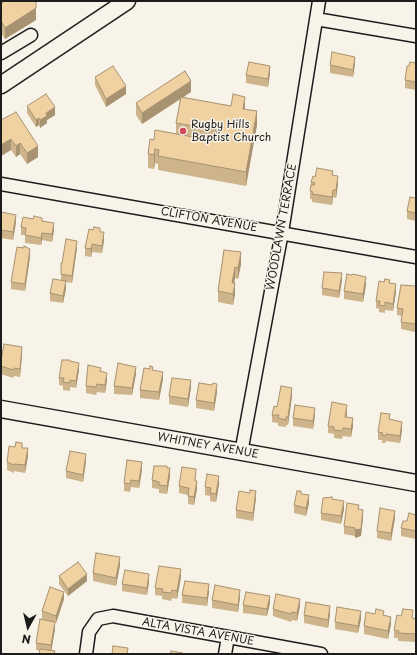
<!DOCTYPE html>
<style>
body{margin:0}
#map{position:relative;width:417px;height:655px;overflow:hidden;background:#f7f3e8;font-family:"Playpen Sans",sans-serif}
canvas{display:block}
.frame{position:absolute;inset:0;border:2px solid #1c1c1c;pointer-events:none}
.north{position:absolute;left:8px;top:607px;width:40px;height:40px;-webkit-text-stroke:3px #f7f3e8;paint-order:stroke;rotate:188deg;font-size:11px;font-weight:700;line-height:16px;text-align:center;color:#1c1c1c}
.north::after{content:'';display:block;margin:auto;width:14px;height:18px;background:#1c1c1c;clip-path:polygon(50% 0,100% 100%,50% 72%,0 100%)}
</style>
<div id="map">
<canvas width="417" height="655"></canvas>
<div class="frame"></div>
<div class="north">N</div>
</div>
<script>
const ctx = document.querySelector('canvas').getContext('2d');
ctx.lineJoin = 'round';
function poly(rows) {
  const path = new Path2D();
  for (const r of rows) {
    path.moveTo(r[0], r[1]);
    for (let i = 2; i < r.length; i += 2) path.lineTo(r[i], r[i + 1]);
  }
  return path;
}
function trace(path, color, width, dash) {
  ctx.strokeStyle = color;
  ctx.lineWidth = width;
  ctx.lineCap = dash ? 'butt' : 'round';
  ctx.setLineDash(dash || []);
  ctx.stroke(path);
}
function paint(path, color) {
  ctx.fillStyle = color;
  ctx.fill(path, 'evenodd');
}
function write(font, color, halo, rows, align = 'center') {
  ctx.font = font + ' "Playpen Sans",sans-serif';
  ctx.lineWidth = 3;
  ctx.setLineDash([]);
  ctx.textBaseline = 'middle';
  ctx.strokeStyle = halo;
  ctx.fillStyle = color;
  for (const [text, x, y, turn = 0] of rows) {
    ctx.save();
    ctx.translate(x, y);
    ctx.rotate((+turn || 0) * Math.PI / 180);
    ctx.textAlign = isNaN(turn) ? turn : align;
    if (halo) ctx.strokeText(text, 0, 0);
    ctx.fillText(text, 0, 0);
    ctx.restore();
  }
}
const minor = poly([
 [316,19,416,36],
 [1,53,31,35],
 [1,184,416,257],
 [241,453,282,232,319,1],
 [86,654,89,632,98,619,113,616,321,654],
 [225,654,228,637]
]);
const major = poly([
 [1,85,127,1],
 [1,409,416,483]
]);
trace(minor, '#1c1c1c', 15);
trace(major, '#1c1c1c', 19);
trace(minor, '#f7f3e8', 12);
trace(major, '#f7f3e8', 16);
paint(poly([
 [4,1,36,1,36,20,5,39,1,33,1,3,4,2],
 [416,63,416,90,405,88,405,80,409,66],
 [355,64,353,77,330,73,330,65],
 [270,73,268,87,246,83,246,75],
 [95,77,126,94,106,107,95,85],
 [191,92,182,97,245,109,257,125,246,186,158,170,158,164,155,163,154,169,148,168,148,154,154,140,176,134,176,123,180,99,142,124,136,115,136,103],
 [27,106,55,115,47,120,47,123,40,128,39,125,36,127,27,113],
 [1,120,38,157,27,164,20,154,16,157,11,150,1,156],
 [333,175,338,184,336,198,333,197,332,205,312,202,312,199,310,199,310,191,311,182,315,177],
 [416,198,416,221,407,219,407,211],
 [1,212,16,222,13,240,1,238],
 [42,221,54,230,52,242,42,240,41,245,25,243,25,235,21,235,21,227],
 [100,232,104,240,102,253,92,252,91,257,85,256,85,248],
 [77,248,72,283,66,282,66,289,63,303,50,301,50,293,61,280,61,263,62,263],
 [224,250,241,264,238,279,235,278,234,283,235,294,233,305,218,302,218,291],
 [30,257,25,291,11,289,11,282],
 [342,281,339,298,322,295,322,288],
 [384,282,390,283,396,292,393,311,385,310,385,313,379,312,379,309,376,308,376,301],
 [366,285,363,302,344,299,344,291],
 [416,286,415,332,401,329,401,322,402,316,397,315,397,308],
 [22,355,20,377,14,376,13,378,1,374,1,361],
 [70,361,79,370,76,388,70,387,70,391,63,390,63,386,59,385,59,378],
 [153,370,163,379,159,400,140,398,140,390],
 [101,371,107,380,105,393,97,392,96,395,86,393,86,386],
 [136,374,132,395,114,394,114,386],
 [191,387,188,407,169,404,169,396],
 [217,392,214,411,196,408,196,400],
 [292,396,288,425,286,425,286,427,278,426,278,423,272,422,272,415,277,407],
 [347,412,347,417,353,426,351,437,343,436,342,439,334,438,334,434,328,433,328,426],
 [315,415,313,429,293,426,293,418],
 [390,420,402,430,400,443,386,441,385,443,382,443,382,440,378,440,378,432],
 [22,448,28,456,25,473,14,471,14,473,7,470,7,462],
 [86,461,83,482,66,478,66,471],
 [167,468,170,476,167,494,159,493,159,489,152,488,152,480],
 [142,470,139,488,131,487,130,492,124,491,124,483],
 [196,481,197,489,194,505,188,504,188,495,179,493,179,486],
 [219,484,216,502,210,501,210,496,205,495,205,487],
 [301,494,309,503,306,516,294,513,294,505],
 [256,498,253,521,236,518,236,510],
 [332,499,344,509,341,524,321,520,321,513],
 [359,509,363,517,361,536,355,538,355,536,344,534,344,526],
 [416,515,416,539,401,536,401,528,407,521],
 [395,518,391,541,377,538,377,531],
 [120,565,116,586,93,581,93,573],
 [59,576,87,581,68,596,59,584],
 [181,577,177,599,172,598,171,601,162,599,162,596,155,595,155,588],
 [149,582,147,595,122,591,122,584],
 [209,592,207,606,182,603,182,595],
 [240,597,238,612,212,608,212,600],
 [64,599,56,623,55,623,55,629,51,651,55,654,36,650,36,643,45,620,42,619,42,611],
 [270,603,267,616,243,613,243,605],
 [300,606,297,621,292,620,291,622,273,616,273,609],
 [330,614,328,628,304,623,304,615],
 [384,616,391,624,388,639,364,634,364,626],
 [413,618,416,619,416,642,398,641,398,638,394,638,394,630],
 [361,619,358,633,335,629,335,622]
]), '#ceb48b');
paint(poly([
 [36,8,36,20,5,39,5,28],
 [355,57,355,64,353,77,353,70],
 [270,66,270,73,268,87,268,79],
 [191,81,191,92,142,124,142,113],
 [126,86,126,94,106,107,106,99],
 [245,97,245,111,243,109],
 [55,107,55,115,47,120,47,123,40,128,40,120,46,113],
 [257,111,257,125,246,186,246,172],
 [39,118,39,125,36,127,36,120],
 [11,139,11,150,1,156,1,145],
 [20,143,20,154,16,157,16,146],
 [38,146,38,157,27,164,27,153],
 [155,149,155,163,154,169,154,155],
 [338,176,338,184,336,198,336,190],
 [333,190,333,197,332,205,332,197],
 [16,215,16,222,13,240,13,232],
 [54,223,54,230,52,242,52,234],
 [104,232,104,240,102,253,102,246],
 [42,233,42,240,41,245,41,238],
 [77,241,77,248,72,283,72,276],
 [92,244,92,252,91,257,91,249],
 [30,249,30,257,25,291,25,284],
 [241,252,241,264,238,279,238,268],
 [235,267,235,278,232,294,232,283],
 [342,273,342,281,339,298,339,291],
 [366,277,366,285,363,302,363,294],
 [66,281,66,289,63,303,63,296],
 [235,283,235,294,233,305,233,294],
 [396,284,396,292,393,311,393,304],
 [22,347,22,355,20,377,20,369],
 [79,363,79,370,76,388,76,381],
 [136,367,136,374,132,395,132,388],
 [163,372,163,379,159,400,159,392],
 [107,373,107,380,105,393,105,385],
 [191,380,191,387,188,407,188,399],
 [217,384,217,392,214,411,214,403],
 [292,388,292,396,288,425,288,417],
 [347,405,347,412,345,425,345,417],
 [315,408,315,415,313,429,313,421],
 [353,418,353,426,351,437,351,429],
 [402,422,402,430,400,443,400,436],
 [28,448,28,456,25,473,25,465],
 [86,454,86,461,83,482,83,475],
 [142,462,142,470,139,488,139,481],
 [170,468,170,476,167,494,167,486],
 [219,476,219,484,216,502,216,494],
 [197,481,197,489,194,505,194,497],
 [256,491,256,498,253,521,253,513],
 [309,495,309,503,306,516,306,508],
 [344,501,344,509,341,524,341,516],
 [363,510,363,517,361,536,355,538,355,530],
 [395,511,395,518,391,541,391,533],
 [120,557,120,565,116,586,116,578],
 [181,569,181,577,177,599,177,591],
 [87,574,87,581,68,596,68,589],
 [149,574,149,582,147,595,147,588],
 [209,584,209,592,207,606,207,598],
 [240,590,240,597,238,612,238,605],
 [64,592,64,599,56,623,56,616],
 [270,596,270,603,267,616,267,609],
 [300,599,300,606,297,621,297,613],
 [330,606,330,614,328,628,328,620],
 [361,611,361,619,358,633,358,626],
 [391,617,391,624,388,639,388,631],
 [55,622,55,629,51,653,51,645]
]), '#a79271');
const building = poly([
 [5,1,36,1,36,8,5,28,1,21,1,3,5,1],
 [332,52,355,57,353,70,330,65,332,52],
 [249,62,270,66,268,79,246,75,249,62],
 [410,62,416,63,416,82,405,80,407,66,409,66,410,62],
 [113,66,126,86,106,99,95,77,113,66],
 [185,71,191,81,142,113,136,103,185,71],
 [46,94,55,107,46,113,47,116,40,120,39,118,36,120,27,106,46,94],
 [233,94,245,97,243,109,257,111,246,172,158,156,159,150,155,149,154,155,148,154,150,139,154,140,155,130,215,141,217,130,176,123,181,97,231,106,233,94],
 [16,112,38,146,27,153,20,143,16,146,11,139,1,145,1,120,16,112],
 [317,168,333,171,332,175,338,176,336,190,333,190,332,197,312,194,313,192,310,191,311,185,314,185,315,183,311,182,313,176,315,177,317,168],
 [410,197,416,198,416,213,407,211,410,197],
 [1,212,16,215,13,232,1,230,1,212],
 [34,216,42,218,42,221,54,223,52,234,42,233,41,238,25,235,26,228,21,227,23,217,33,219,34,216],
 [94,227,100,228,100,232,104,232,102,246,92,244,91,249,85,248,89,229,93,230,94,227],
 [66,239,77,241,72,276,61,274,61,263,62,263,66,239],
 [24,246,30,249,25,284,11,282,17,247,24,248,24,246],
 [224,250,241,252,238,268,235,267,232,283,235,283,233,294,218,291,224,250],
 [324,272,342,273,339,291,322,288,324,272],
 [347,274,352,275,353,274,366,277,363,294,344,291,347,274],
 [53,279,66,281,63,296,50,293,53,279],
 [385,279,390,280,389,283,396,284,393,304,385,302,385,306,379,305,380,301,376,301,379,281,384,282,385,279],
 [401,285,416,286,416,320,415,324,401,322,403,309,397,308,401,285],
 [4,344,22,347,20,369,14,368,13,370,1,366,1,361,4,344],
 [62,360,70,360,70,361,79,363,76,381,70,380,70,383,63,382,64,378,59,378,62,360],
 [118,363,136,367,132,388,114,386,118,363],
 [88,365,101,368,100,371,107,373,105,385,97,384,96,387,86,386,88,365],
 [150,366,153,367,152,370,163,372,159,392,140,390,144,368,150,369,150,366],
 [172,378,191,380,188,399,169,396,172,378],
 [199,383,212,385,213,383,217,384,214,403,196,400,199,383],
 [281,386,292,388,288,417,286,417,286,420,278,418,279,415,272,415,274,406,277,407,281,386],
 [332,402,347,405,345,417,353,418,351,429,343,428,342,431,334,430,334,427,328,426,332,402],
 [295,405,315,408,313,421,293,418,295,405],
 [381,413,390,414,389,419,402,422,400,436,386,434,385,436,382,435,383,433,378,432,381,413],
 [16,442,22,443,22,448,28,448,25,465,14,464,14,465,7,462,9,446,15,447,16,442],
 [70,451,86,454,83,475,66,471,70,451],
 [127,460,142,462,139,481,131,480,130,484,124,483,127,460],
 [154,466,167,466,167,468,170,468,167,486,159,485,159,482,152,480,154,466],
 [182,467,196,469,195,481,197,481,194,497,188,496,189,488,179,486,182,467],
 [207,474,219,476,216,494,210,493,211,488,205,487,207,474],
 [250,490,256,491,253,513,236,510,239,491,250,493,250,490],
 [297,491,301,491,301,494,309,495,306,508,294,505,297,491],
 [332,497,332,499,344,501,341,516,321,513,323,498,332,497],
 [347,503,359,505,358,509,363,510,361,529,355,530,355,528,344,526,347,503],
 [380,508,395,511,391,533,377,531,380,508],
 [409,513,416,515,416,531,401,528,403,521,407,521,409,513],
 [96,553,120,557,116,578,93,573,96,553],
 [78,562,87,574,68,589,59,576,78,562],
 [159,566,181,569,177,591,172,590,171,593,162,592,163,589,155,588,159,566],
 [125,570,149,574,147,588,122,584,125,570],
 [185,581,209,584,207,598,182,595,185,581],
 [215,585,240,590,238,605,212,600,215,585],
 [50,587,64,592,56,616,42,611,50,587],
 [246,592,270,596,267,609,243,605,246,592],
 [276,594,300,599,297,613,292,612,291,614,273,609,276,594],
 [306,602,330,606,328,620,304,615,306,602],
 [337,607,361,611,358,626,335,622,337,607],
 [376,609,384,611,383,615,391,617,388,631,364,626,366,612,375,614,376,609],
 [403,609,413,610,412,618,416,619,416,634,398,633,399,631,394,630,397,615,401,616,403,609],
 [40,619,55,622,51,645,36,643,40,619],
 [113,646,128,648,127,654,112,654,113,646],
 [40,649,55,651,54,654,39,654,40,649],
 [171,651,183,653,183,654,170,654,171,651]
]);
paint(building, '#efd1a2');
trace(building, '#a79271', 1);
for (const [x, y, r, color] of [
 [183,131,4,"#d1495b"]
]) {
  const dot = new Path2D();
  dot.arc(x, y, r, 0, 2 * Math.PI);
  ctx.fillStyle = color;
  ctx.fill(dot);
  trace(dot, '#f7f3e8', 1.5);
}
write('11px', '#1c1c1c', '#f7f3e8', [
 ["Rugby Hills",191,125],
 ["Baptist Church",191,138]
], 'left');
write('11px', '#1c1c1c', '#f7f3e8', [
 ["CLIFTON AVENUE",209,220,10],
 ["WOODLAWN TERRACE",282,227,-80],
 ["WHITNEY AVENUE",208,446,10],
 ["ALTA VISTA AVENUE",198,632,10]
]);
</script>
